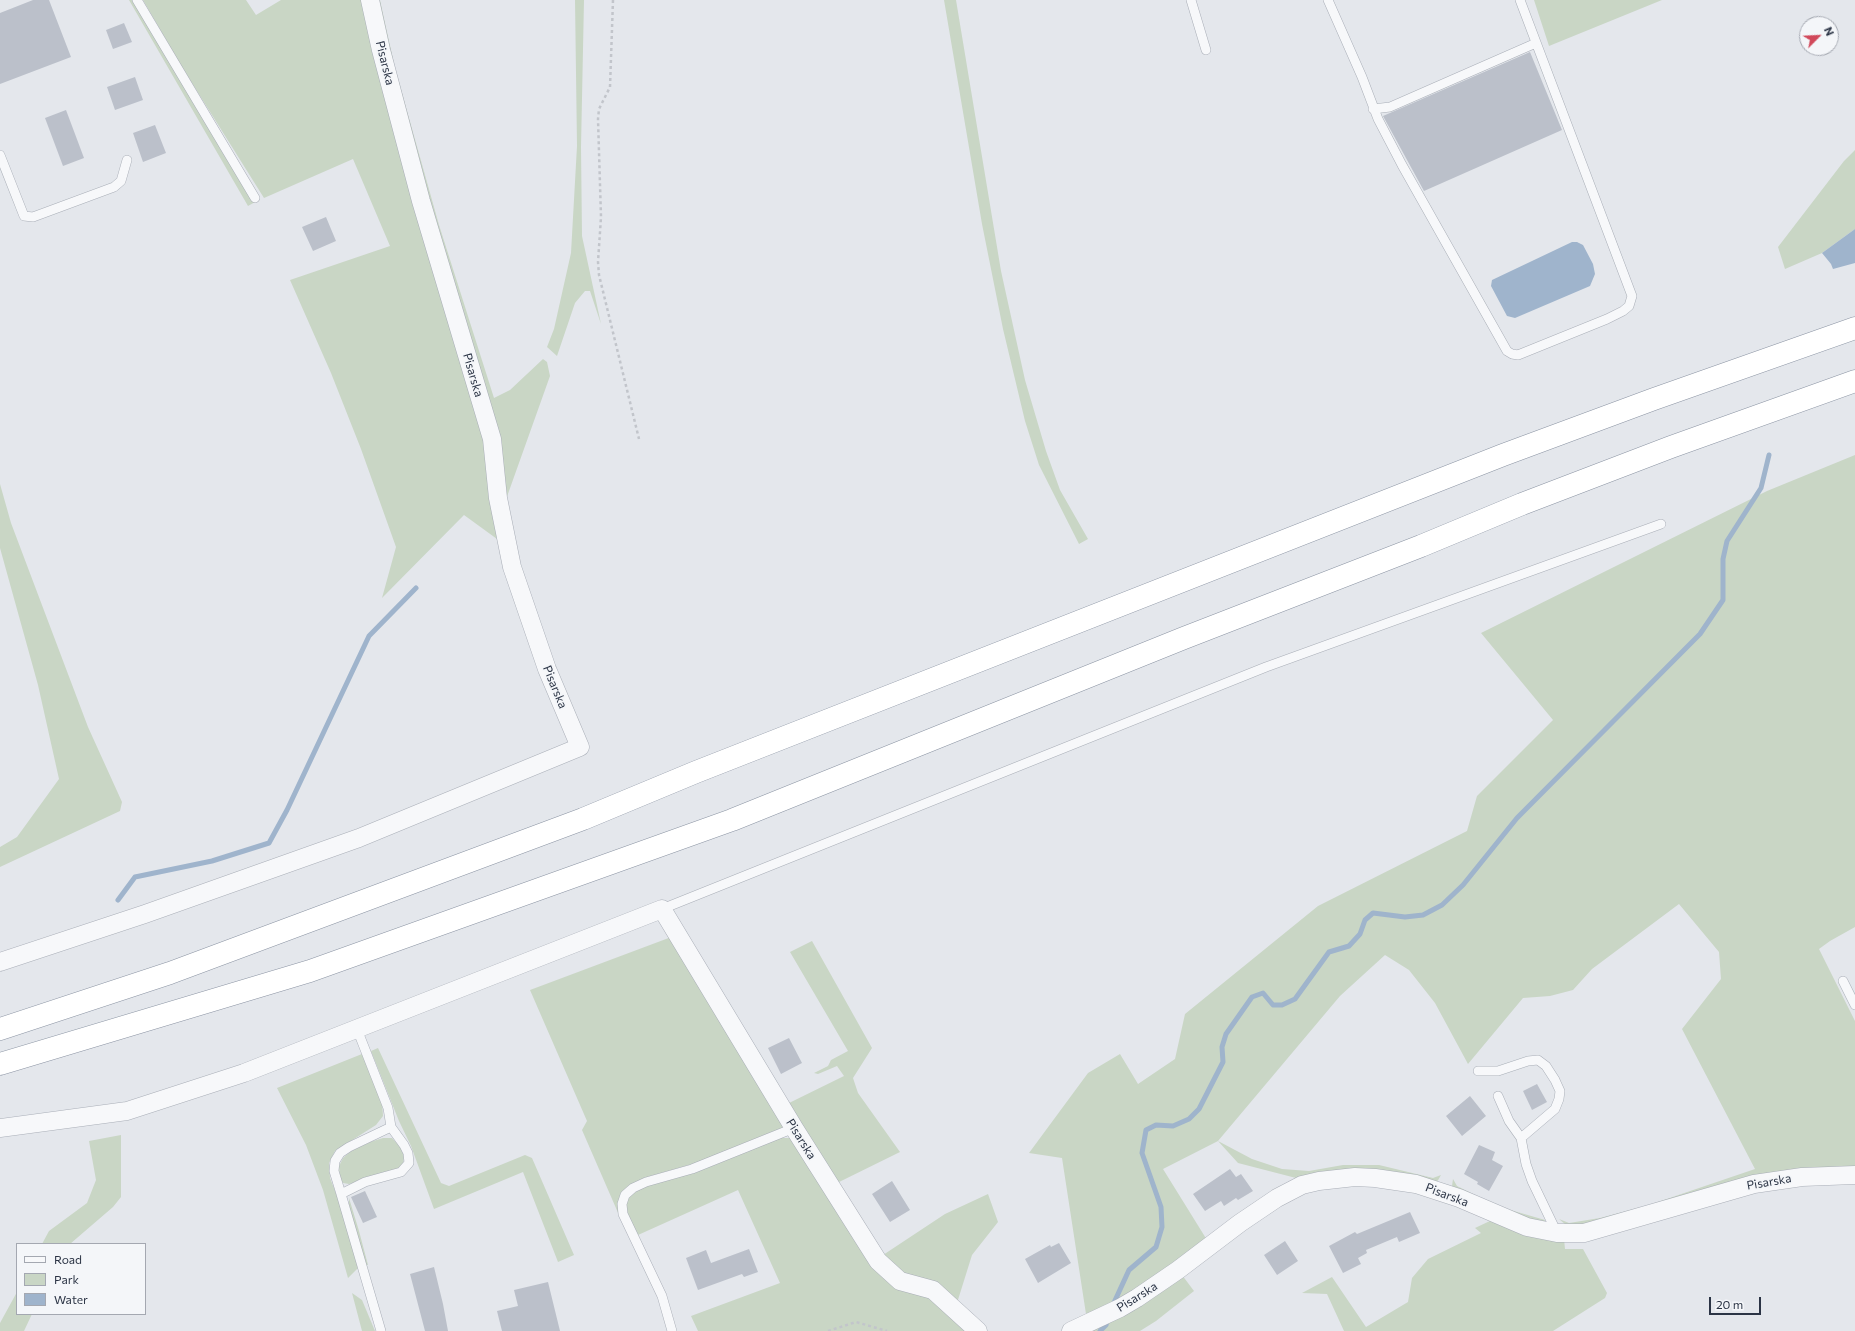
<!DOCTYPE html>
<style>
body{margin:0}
#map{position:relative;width:1855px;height:1331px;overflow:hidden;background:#e4e7ec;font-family:Commissioner,sans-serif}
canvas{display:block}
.legend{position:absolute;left:16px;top:1243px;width:130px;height:72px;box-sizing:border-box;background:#f4f6f9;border:1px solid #a4a8b1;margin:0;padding:5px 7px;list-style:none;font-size:12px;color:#2b3445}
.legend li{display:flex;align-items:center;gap:8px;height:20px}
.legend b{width:20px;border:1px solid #a4a8b1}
.north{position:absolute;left:1799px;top:16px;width:40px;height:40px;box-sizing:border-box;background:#f4f6f9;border:1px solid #a4a8b1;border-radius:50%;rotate:66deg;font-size:11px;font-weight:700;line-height:16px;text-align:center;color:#2b3445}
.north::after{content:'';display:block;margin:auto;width:14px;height:18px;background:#d1495b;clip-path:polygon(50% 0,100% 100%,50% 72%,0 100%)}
.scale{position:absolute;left:1709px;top:1297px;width:52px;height:18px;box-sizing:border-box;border:2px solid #2b3445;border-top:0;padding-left:5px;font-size:12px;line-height:14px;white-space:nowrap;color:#2b3445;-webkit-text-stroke:3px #f4f6f9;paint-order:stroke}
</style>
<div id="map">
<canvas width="1855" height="1331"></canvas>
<ul class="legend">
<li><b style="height:5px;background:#f7f8fa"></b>Road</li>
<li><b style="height:11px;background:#c9d6c5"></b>Park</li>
<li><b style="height:11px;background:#9fb4cc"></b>Water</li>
</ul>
<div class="north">N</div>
<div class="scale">20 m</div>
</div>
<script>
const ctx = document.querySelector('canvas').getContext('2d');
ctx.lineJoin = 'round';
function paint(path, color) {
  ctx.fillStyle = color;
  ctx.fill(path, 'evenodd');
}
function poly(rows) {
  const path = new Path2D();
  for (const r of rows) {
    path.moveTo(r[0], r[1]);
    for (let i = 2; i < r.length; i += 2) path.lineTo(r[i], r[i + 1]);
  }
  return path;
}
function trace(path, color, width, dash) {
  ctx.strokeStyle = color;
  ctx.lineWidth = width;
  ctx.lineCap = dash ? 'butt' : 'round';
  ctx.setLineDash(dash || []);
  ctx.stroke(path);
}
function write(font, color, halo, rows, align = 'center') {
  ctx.font = font + ' Commissioner,sans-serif';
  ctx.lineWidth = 3.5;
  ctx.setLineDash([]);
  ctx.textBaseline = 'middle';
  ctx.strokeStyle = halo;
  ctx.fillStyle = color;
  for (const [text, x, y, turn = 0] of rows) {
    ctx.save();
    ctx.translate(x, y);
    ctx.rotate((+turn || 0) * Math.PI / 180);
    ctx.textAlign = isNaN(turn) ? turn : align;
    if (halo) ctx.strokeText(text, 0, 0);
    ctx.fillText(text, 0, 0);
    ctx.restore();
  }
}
paint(poly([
 [129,0,133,0,255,202,248,206],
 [143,0,246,0,256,15,281,0,365,0,488,446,497,539,464,515,382,598,396,547,361,449,331,373,290,280,390,246,353,159,264,198,180,64],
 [374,0,380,0,395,68,439,225,494,398,510,390,543,359,547,362,550,376,504,505],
 [575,0,584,0,581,147,582,236,601,324,590,291,585,291,575,303,557,356,547,347,554,329,571,253,577,146],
 [944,0,956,0,1001,271,1025,380,1046,451,1060,490,1088,539,1079,544,1039,465,1025,421,1003,329,982,224],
 [1534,0,1662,0,1549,46],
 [1855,150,1855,229,1822,253,1785,269,1778,247,1844,161],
 [1855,455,1855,927,1830,941,1819,949,1855,1021,1855,1170,1585,1227,1566,1225,1559,1219,1569,1223,1600,1218,1649,1205,1755,1169,1682,1029,1721,979,1719,952,1679,904,1592,969,1573,990,1550,996,1523,998,1468,1064,1435,1003,1409,970,1385,955,1340,996,1218,1141,1252,1159,1282,1169,1309,1171,1343,1165,1379,1165,1433,1178,1441,1175,1437,1182,1296,1178,1238,1163,1218,1141,1163,1169,1207,1240,1107,1310,1086,1314,1062,1158,1029,1153,1088,1073,1120,1054,1138,1084,1175,1059,1185,1014,1318,906,1467,831,1477,796,1553,720,1481,633,1767,491],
 [0,484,11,523,88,727,122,802,120,811,0,867,0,847,17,837,59,779,38,685,0,548],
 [674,936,786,1126,773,1133,696,1163,644,1178,619,1204,619,1215,582,1130,587,1121,530,990],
 [812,941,872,1048,853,1078,858,1093,900,1152,833,1185,787,1104,844,1076,837,1066,818,1074,814,1073,828,1066,831,1060,848,1051,790,952],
 [378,1048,441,1183,449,1186,525,1155,532,1158,574,1255,558,1262,523,1172,434,1209,411,1146,399,1121,371,1051],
 [362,1054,382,1101,383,1116,376,1125,335,1151,329,1163,330,1178,341,1206,358,1268,348,1278,323,1190,306,1145,277,1088],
 [121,1135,121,1197,113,1207,70,1244,42,1244,49,1231,87,1203,96,1180,89,1141],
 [383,1138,392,1138,402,1149,404,1157,403,1165,396,1172,349,1184,343,1183,340,1179,339,1166,343,1158,351,1151,370,1142],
 [781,1138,792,1138,865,1250,927,1293,971,1331,698,1331,691,1316,780,1283,738,1190,638,1235,629,1218,625,1208,626,1202,630,1195,646,1186],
 [1453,1179,1457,1186,1479,1197,1507,1209,1545,1220,1544,1224,1455,1191,1452,1186],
 [988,1194,998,1222,972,1255,957,1303,916,1282,880,1257,945,1214],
 [349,1198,359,1231,368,1265,365,1265,349,1205],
 [1492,1220,1564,1239,1565,1249,1583,1249,1607,1293,1605,1298,1553,1331,1344,1331,1327,1294,1302,1293,1332,1277,1366,1327,1408,1302,1412,1278,1428,1259,1481,1233,1475,1228],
 [1182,1275,1194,1291,1156,1321,1140,1331,1084,1331],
 [17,1292,17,1314,32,1314,24,1331,0,1331,0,1323],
 [352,1293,362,1300,375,1331,362,1331]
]), '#c9d6c5');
paint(poly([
 [1855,229,1855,263,1833,269,1831,264,1822,253],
 [1572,242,1577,242,1583,245,1593,264,1595,274,1590,286,1515,318,1507,316,1491,286,1492,280]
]), '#9fb4cc');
trace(poly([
 [118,900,135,877,212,861,269,843,287,810,369,636,416,588],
 [1112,1307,1129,1270,1156,1247,1162,1227,1161,1207,1142,1153,1146,1130,1156,1125,1173,1126,1189,1119,1199,1109,1223,1062,1222,1047,1226,1034,1252,997,1263,993,1273,1005,1282,1005,1295,999,1329,952,1349,946,1360,934,1365,920,1373,913,1405,917,1423,915,1442,905,1463,885,1517,818,1700,634,1723,600,1723,559,1727,541,1761,488,1769,455],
 [1100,1331,1106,1325,1108,1318]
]), '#9fb4cc', 5);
paint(poly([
 [33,0,49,0,71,57,0,84,0,13],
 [124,23,132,42,113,49,106,30],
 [1530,52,1562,130,1424,191,1383,116],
 [135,77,143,100,115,110,107,87],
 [66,110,84,158,63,166,45,118],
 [155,125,166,153,143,162,133,133],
 [326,217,336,241,313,251,302,227],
 [789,1038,802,1063,781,1074,768,1048],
 [1537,1084,1547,1102,1532,1110,1523,1091],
 [1470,1096,1486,1116,1462,1136,1446,1116],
 [1479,1145,1495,1152,1492,1160,1503,1166,1489,1191,1477,1184,1478,1182,1464,1174],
 [1230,1169,1236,1177,1241,1174,1253,1191,1238,1200,1236,1198,1224,1206,1221,1201,1205,1211,1193,1194],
 [892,1181,910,1210,890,1222,872,1194],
 [365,1191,377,1217,363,1223,351,1197],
 [1410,1212,1420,1233,1399,1242,1397,1237,1366,1250,1367,1253,1358,1258,1361,1264,1343,1273,1329,1246,1355,1232,1357,1234],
 [1285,1241,1298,1261,1277,1275,1264,1255],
 [1059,1243,1071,1263,1038,1283,1025,1259,1050,1245,1051,1247],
 [749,1249,758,1272,744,1277,742,1274,698,1290,686,1258,706,1250,711,1263],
 [434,1267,443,1304,448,1331,425,1331,410,1274],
 [548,1282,560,1331,502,1331,497,1311,518,1306,514,1290]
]), '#bbc0ca');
const lane = poly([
 [137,0,255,198],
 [1191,0,1206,50],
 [1328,0,1362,77,1378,119,1402,165,1507,351,1512,354,1518,355,1607,319,1623,311,1629,306,1632,296,1520,0],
 [1373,109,1390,107,1536,43],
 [0,155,24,216,33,217,114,187,121,181,127,160],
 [662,909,1266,667,1661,524],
 [1843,981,1855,1005],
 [357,1029,388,1108,391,1127,404,1145,408,1153,409,1163,401,1172,365,1182,341,1194,381,1331],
 [1478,1071,1498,1071,1528,1061,1538,1060,1546,1066,1555,1080,1560,1091,1559,1099,1555,1109,1521,1138,1526,1164,1532,1181,1557,1233],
 [1498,1096,1509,1121,1521,1138],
 [341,1194,334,1171,335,1161,340,1153,349,1147,391,1127],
 [672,1331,662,1296,623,1214,622,1204,625,1195,633,1188,646,1182,692,1169,794,1128]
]);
const street = poly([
 [0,962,145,914,359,838,580,747,547,669,512,567,498,498,492,439,421,201,381,50,370,0],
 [0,1128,127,1111,244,1073,662,909,794,1128,878,1261,900,1281,933,1290,978,1331],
 [1071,1331,1120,1308,1137,1298,1178,1270,1240,1223,1277,1198,1302,1185,1319,1181,1355,1177,1375,1178,1416,1184,1459,1198,1527,1227,1557,1233,1584,1233,1754,1184,1802,1177,1855,1175]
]);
const highway = poly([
 [0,1029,170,973,583,819,696,772,1503,455,1654,399,1855,328],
 [0,1064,310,971,732,820,1184,638,1421,546,1522,504,1671,447,1855,381]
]);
trace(lane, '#a9aeb7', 10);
trace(street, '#a9aeb7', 19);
trace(highway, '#8b94a3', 23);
trace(poly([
 [613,0,610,87,599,109,598,119,601,217,598,262,599,275,639,439],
 [828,1331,856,1322,887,1331]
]), '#c2c5cb', 2.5, [3, 3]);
trace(lane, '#f7f8fa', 9);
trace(street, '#f7f8fa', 18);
trace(highway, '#fff', 22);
write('12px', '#2b3445', '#f4f6f9', [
 ["Pisarska",385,63,76],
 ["Pisarska",473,375,74],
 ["Pisarska",555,687,68],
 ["Pisarska",801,1139,58],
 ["Pisarska",1769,1182,-10],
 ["Pisarska",1447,1195,21],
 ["Pisarska",1137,1297,-32]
]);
</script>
